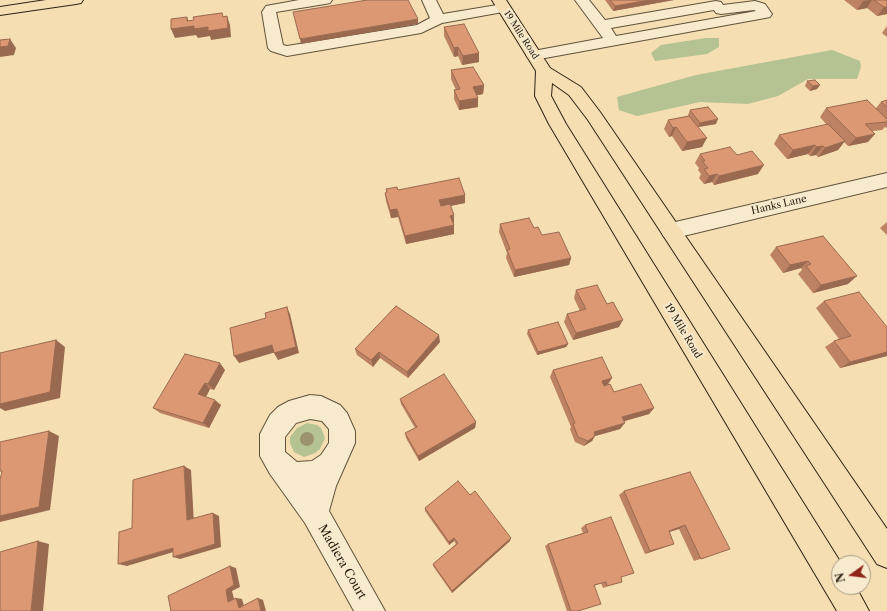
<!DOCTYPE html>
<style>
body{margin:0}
#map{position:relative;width:887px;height:611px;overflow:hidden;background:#f4deb2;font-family:"Libre Caslon Text",serif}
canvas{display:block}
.north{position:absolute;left:831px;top:555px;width:40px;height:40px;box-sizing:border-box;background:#f8eacd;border:1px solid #a79a83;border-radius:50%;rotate:256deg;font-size:11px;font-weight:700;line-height:16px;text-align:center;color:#2e2314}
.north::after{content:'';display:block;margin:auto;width:14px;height:18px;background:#8f2418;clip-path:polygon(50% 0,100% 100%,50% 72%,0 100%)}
</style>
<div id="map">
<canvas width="887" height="611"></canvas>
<div class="north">N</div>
</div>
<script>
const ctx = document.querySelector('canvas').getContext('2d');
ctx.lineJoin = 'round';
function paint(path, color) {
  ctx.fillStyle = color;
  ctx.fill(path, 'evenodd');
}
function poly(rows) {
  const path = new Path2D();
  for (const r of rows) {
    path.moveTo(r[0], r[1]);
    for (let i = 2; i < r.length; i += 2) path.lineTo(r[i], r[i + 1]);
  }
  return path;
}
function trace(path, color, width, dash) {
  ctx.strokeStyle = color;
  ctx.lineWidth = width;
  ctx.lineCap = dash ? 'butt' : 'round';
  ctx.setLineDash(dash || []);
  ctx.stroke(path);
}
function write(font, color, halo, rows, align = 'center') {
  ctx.font = font + ' "Libre Caslon Text",serif';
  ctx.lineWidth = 4;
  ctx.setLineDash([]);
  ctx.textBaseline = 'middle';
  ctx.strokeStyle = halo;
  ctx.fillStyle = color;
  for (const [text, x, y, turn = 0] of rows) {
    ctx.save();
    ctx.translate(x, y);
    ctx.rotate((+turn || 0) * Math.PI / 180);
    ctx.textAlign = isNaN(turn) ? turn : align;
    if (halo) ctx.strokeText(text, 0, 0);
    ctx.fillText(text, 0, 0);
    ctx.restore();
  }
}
paint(poly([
 [706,38,719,38,719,47,707,54,655,61,651,53,661,45],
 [832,50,860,61,861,67,857,79,808,79,778,96,748,104,700,102,637,116,619,110,617,97,696,75],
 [307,423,317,425,321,428,325,438,320,449,315,453,304,457,294,452,290,443,290,437,297,428]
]), '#b5c291');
const minor = poly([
 [299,0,332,0,330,3,325,4,276,12,283,45,287,46,417,25,430,18,422,0,436,0,443,14,503,4,508,5,510,8,508,11,503,12,442,23,421,33,287,56,271,51,268,48,262,12,266,6,299,0],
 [575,0,589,0,605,20,716,1,721,2,723,5,755,1,765,4,772,14,770,17,765,18,534,60,528,58,526,55,528,52,603,38,575,0],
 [714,10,716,13,721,14,754,10,756,11,616,36,611,28,714,10],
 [887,173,887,187,671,239,664,237,661,231,664,225,671,223,887,173],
 [310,395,321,396,340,405,347,413,355,431,355,443,336,486,329,511,385,611,354,611,305,523,270,474,260,456,260,434,270,415,278,407,289,401,310,395],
 [310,419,322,421,329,429,329,443,321,455,312,461,297,462,285,452,285,437,296,423,310,419]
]);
const major = poly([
 [46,0,83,0,81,3,76,4,0,15,0,7,46,0],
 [492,0,506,0,550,68,581,87,600,112,887,529,887,568,877,564,588,120,569,95,552,83,551,96,566,124,841,563,839,563,839,587,856,587,869,611,837,611,549,124,535,96,536,71,492,0]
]);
trace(minor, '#60523c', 2);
trace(major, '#2e2314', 2);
paint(minor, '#f8eacd');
paint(major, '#f4deb2');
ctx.fillStyle = '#9d9270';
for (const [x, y] of [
 [307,439]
]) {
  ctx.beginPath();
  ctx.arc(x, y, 7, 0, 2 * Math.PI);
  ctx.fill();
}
paint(poly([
 [605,0,674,0,613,11],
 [844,0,887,0,887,14,877,16,867,8,857,10],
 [887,26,887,37,882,33],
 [444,27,479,53,479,62,462,65,458,56,454,57,444,36],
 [451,70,484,85,483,94,477,95,478,107,459,110,454,99,454,90,456,90,451,79],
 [807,81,820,85,817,89,810,91,805,86],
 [887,100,887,128,885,127,882,130,873,131,868,142,848,146,844,142,838,150,818,157,816,155,810,156,808,154,787,159,774,144,779,135,827,125,820,117,826,108,876,108,881,102],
 [690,110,716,124,698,127,702,147,682,151,672,136,669,137,664,129,668,120,689,116,688,115],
 [700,154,737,155,758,174,714,185,712,182,704,184,699,178,701,174,698,170,699,168,695,163],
 [386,189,398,190,465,203,450,206,454,225,454,234,406,244,398,217,391,218,386,201,385,193,386,193],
 [887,222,887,235,880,228],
 [500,224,534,228,542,235,571,258,569,265,514,277,506,258,507,253,499,232],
 [823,236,848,284,813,293,798,274,802,270,801,268,783,273,770,255,776,247],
 [576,290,607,304,619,327,573,340,564,322,567,314,580,311,574,298],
 [824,301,887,327,887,356,840,368,825,347,834,341,839,339,816,308],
 [528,330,568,344,566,347,537,355,527,334],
 [440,342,408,378,380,358,373,367,357,355,355,349],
 [225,370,214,390,210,389,206,397,221,405,209,428,160,413,153,408],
 [553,370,612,378,608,384,614,392,654,408,649,414,624,421,620,429,595,436,592,441,584,446,575,442,570,429,571,427,550,377],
 [400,399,476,422,475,428,419,461,406,438,405,433,415,428,401,404],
 [624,491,730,549,694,561,679,529,669,532,668,546,645,554,619,495],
 [470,495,510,541,452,593,433,566,433,564,456,544,454,541,449,545,425,511,425,508],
 [585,525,621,577,617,583,603,588,601,583,594,586,578,611,567,611,545,546,548,544,583,533,581,528]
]), '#bd8263');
paint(poly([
 [650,0,674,0,613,11,615,6],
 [869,0,872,0,867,8,857,10,863,1],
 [884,7,887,7,887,14,877,16],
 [227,16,230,25,231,37,211,40,210,36,198,38,196,35,175,38,171,29,187,21,187,17,190,26],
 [418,19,418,24,301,44,300,39],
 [10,39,16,48,14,55,0,57,0,47],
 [458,47,458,56,454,57,454,48],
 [479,53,479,62,462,65,463,56],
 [484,85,483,94,473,96,473,87],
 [820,85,817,89,810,91,813,86],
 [478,98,478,107,459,110,459,101],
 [718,119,716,124,698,127,700,123],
 [676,127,672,136,669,137,673,128],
 [875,134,868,142,848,146,856,138],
 [707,138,702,147,682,151,687,142],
 [845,141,838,150,818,157,825,148],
 [815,145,808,154,787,159,793,150],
 [823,146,816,155,810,156,816,147],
 [764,165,758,174,714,185,719,176],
 [717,174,712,182,704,184,709,176],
 [465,195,465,203,440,208,439,200],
 [397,209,398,217,391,218,390,210],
 [454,215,454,223,450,224,450,216],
 [454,225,454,234,406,244,405,236],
 [571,258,569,265,514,277,515,270],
 [808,261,801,268,783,273,790,265],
 [857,276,848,284,813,293,821,285],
 [287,307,290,314,299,353,278,360,274,353],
 [623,320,619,327,573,340,576,333],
 [439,335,440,342,408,378,407,372],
 [56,340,65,347,60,398,5,411,0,408,0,404],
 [568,344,566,347,537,355,538,352],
 [272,345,276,352,239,363,234,356],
 [379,352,380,358,373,367,371,360],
 [887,352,887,356,840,368,850,362],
 [220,363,225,370,214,390,208,384],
 [612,378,608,384,598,388,602,381],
 [205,383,210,389,204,400,198,394],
 [215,400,221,405,209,428,203,423],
 [654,408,649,414,618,423,622,417],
 [476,422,475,428,419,461,418,456],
 [625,423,620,429,595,436,592,441,584,446,594,432],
 [49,431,59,436,50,510,0,522,0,516],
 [184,466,191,470,194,524,187,520],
 [213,513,219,516,221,547,180,559,173,557],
 [685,525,679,529,663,534,669,531],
 [454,538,454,541,449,545,449,542],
 [511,538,510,541,452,593,452,591],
 [38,541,49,544,43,611,31,611],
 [674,544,668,546,645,554,650,551],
 [173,548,180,550,127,566,118,564],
 [230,566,236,568,240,587,232,591,235,603,228,602,226,590],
 [236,598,242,599,245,609,239,608],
 [258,598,263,600,266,611,261,611]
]), '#9a6a50');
const building = poly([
 [367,0,408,0,418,19,300,39,293,12,367,0],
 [610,0,650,0,615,6,610,0],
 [874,0,887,0,887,7,884,7,874,0],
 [222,13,223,17,227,16,228,28,208,31,208,27,194,29,194,26,171,29,171,19,187,17,187,21,194,20,193,17,214,14,222,13],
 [464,24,479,53,463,56,458,47,454,48,444,27,464,24],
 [10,39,8,46,0,47,0,40,10,39],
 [473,67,484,85,473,87,478,98,459,101,454,90,460,89,451,70,473,67],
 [815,80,820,85,813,86,807,81,815,80],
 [867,100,887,119,887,122,865,124,875,134,856,138,826,108,867,100],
 [887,100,887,107,881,102,887,100],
 [708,107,718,119,700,123,690,110,708,107],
 [689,116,707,138,687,142,676,127,673,128,668,120,689,116],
 [828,124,845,141,825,148,823,146,816,147,815,145,793,150,779,135,828,124],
 [730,147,737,155,752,151,764,165,719,176,717,174,709,176,704,169,708,168,702,161,705,161,700,154,730,147],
 [459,178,465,195,439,200,441,206,450,204,454,215,450,216,454,225,405,236,397,209,390,210,385,193,387,192,386,189,397,187,398,190,459,178],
 [529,218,534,228,538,227,542,235,559,232,571,258,515,270,507,250,510,249,500,224,529,218],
 [823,236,857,276,821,285,806,266,811,264,808,261,790,265,776,247,823,236],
 [597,285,607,304,613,302,623,320,576,333,567,314,586,309,576,290,597,285],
 [859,292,887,327,887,352,850,362,834,341,851,336,824,301,859,292],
 [396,306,439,335,407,372,379,352,371,360,355,349,396,306],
 [287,307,296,347,274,353,272,345,234,356,230,328,266,318,265,313,287,307],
 [558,322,568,344,538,352,528,330,558,322],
 [56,340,50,392,0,404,0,353,56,340],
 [185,354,220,363,208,384,205,383,198,394,215,400,203,423,153,408,185,354],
 [602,357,612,378,602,381,604,386,610,384,614,392,641,384,654,408,622,417,625,423,594,432,595,436,588,441,578,437,573,424,575,423,553,370,602,357],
 [444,374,476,422,418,456,405,433,417,427,400,399,444,374],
 [49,431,39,507,0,516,0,480,2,471,0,471,0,442,49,431],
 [184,466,187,520,213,513,215,544,173,557,173,548,118,564,119,532,132,528,133,480,184,466],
 [690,472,730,549,701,559,685,525,669,531,674,544,650,551,624,491,690,472],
 [458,481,470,495,475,491,511,538,452,591,433,564,458,543,454,538,449,542,425,508,458,481],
 [611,517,634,573,621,577,622,582,607,586,606,582,594,585,601,604,578,611,571,611,548,544,588,532,585,525,611,517],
 [38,541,31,611,0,611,0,552,38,541],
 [230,566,234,585,226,590,228,602,236,598,239,608,258,598,261,611,171,611,168,596,230,566]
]);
paint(building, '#dc9773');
trace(building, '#9a6a50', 1);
write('9px', '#2e2314', '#f8eacd', [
 ["19 Mile Road",521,35,57]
]);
write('10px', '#2e2314', '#f8eacd', [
 ["Hanks Lane",779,205,-13],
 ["19 Mile Road",683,331,59]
]);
write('12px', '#2e2314', '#f8eacd', [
 ["Madiera Court",342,562,60]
]);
</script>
